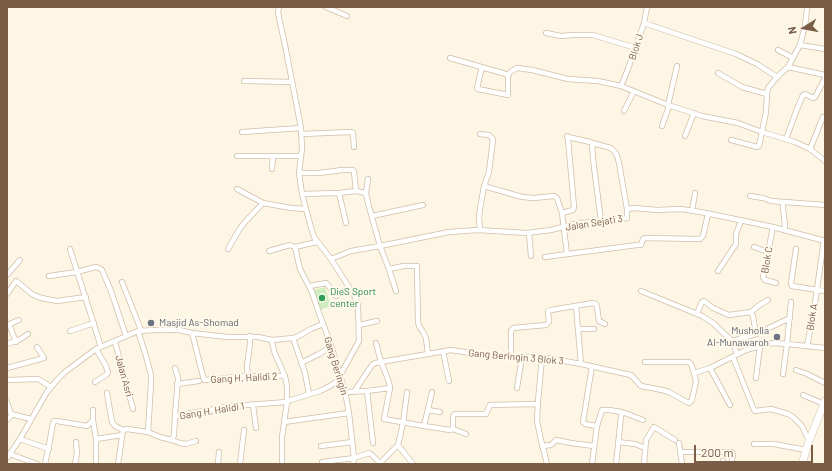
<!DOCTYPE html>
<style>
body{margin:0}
#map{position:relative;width:832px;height:471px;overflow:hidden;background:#fef6e5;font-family:Barlow,sans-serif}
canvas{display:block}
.frame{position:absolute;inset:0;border:8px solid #795d47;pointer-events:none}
.north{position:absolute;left:784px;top:8px;width:40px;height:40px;-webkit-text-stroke:3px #fff9ec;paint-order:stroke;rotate:259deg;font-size:11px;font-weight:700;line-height:16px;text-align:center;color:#795d47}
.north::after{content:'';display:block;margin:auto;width:14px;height:18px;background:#795d47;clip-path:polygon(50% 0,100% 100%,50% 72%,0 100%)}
.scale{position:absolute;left:694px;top:445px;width:119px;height:18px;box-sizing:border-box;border:2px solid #795d47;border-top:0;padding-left:5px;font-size:12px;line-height:14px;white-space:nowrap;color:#795d47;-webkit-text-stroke:3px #fff9ec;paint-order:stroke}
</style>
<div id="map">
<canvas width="832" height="471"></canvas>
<div class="frame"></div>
<div class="north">N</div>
<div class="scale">200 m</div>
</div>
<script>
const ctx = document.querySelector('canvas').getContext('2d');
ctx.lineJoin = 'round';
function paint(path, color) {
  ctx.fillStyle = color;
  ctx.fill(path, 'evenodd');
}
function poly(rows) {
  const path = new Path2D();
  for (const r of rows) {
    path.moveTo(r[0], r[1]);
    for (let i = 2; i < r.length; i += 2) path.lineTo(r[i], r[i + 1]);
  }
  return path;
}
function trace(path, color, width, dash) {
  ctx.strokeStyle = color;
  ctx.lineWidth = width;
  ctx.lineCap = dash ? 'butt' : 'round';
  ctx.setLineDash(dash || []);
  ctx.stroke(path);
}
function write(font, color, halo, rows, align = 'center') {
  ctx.font = font + ' Barlow,sans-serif';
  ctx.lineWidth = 4;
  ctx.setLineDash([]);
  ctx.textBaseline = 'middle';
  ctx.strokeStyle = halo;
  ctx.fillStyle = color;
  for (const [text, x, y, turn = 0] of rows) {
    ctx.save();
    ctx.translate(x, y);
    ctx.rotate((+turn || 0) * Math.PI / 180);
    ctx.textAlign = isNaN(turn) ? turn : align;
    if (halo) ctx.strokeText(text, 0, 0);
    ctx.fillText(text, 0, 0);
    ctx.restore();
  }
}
paint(poly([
 [325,287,331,306,320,310,314,290]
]), '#cfedc1');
const minor = poly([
 [326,7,347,16],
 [644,23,736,54,757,64,777,77],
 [546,33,561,36,573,35,593,35,636,48],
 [800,45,825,49],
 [778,50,793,58],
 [450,58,509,75],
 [482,67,477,88,478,89,508,95,508,76,510,72,517,68,532,70,568,79,598,81,621,86,668,105,702,116,738,123,762,132,795,142,810,149,825,161],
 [788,67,825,75],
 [718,73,742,87,767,94],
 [244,81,292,82],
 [621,86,628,69,644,23,647,7],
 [668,105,677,66],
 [624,111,634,91],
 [662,126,669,106],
 [242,132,301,128],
 [301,134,352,132,353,133,354,147],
 [685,136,694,113],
 [568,137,590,142,592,143,593,159,601,221],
 [786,139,797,109,803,95,805,94,813,98,815,97,825,78],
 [731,140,757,147,759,146,766,112,767,94,768,88,777,77,788,67,800,45,805,26,807,8],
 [592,143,611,148,615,152,617,156,619,163,627,209],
 [810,149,823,117],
 [237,156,301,156],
 [272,169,273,156],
 [299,173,319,173,342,170,353,170,354,172,356,191],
 [368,179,366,193,368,203,380,246,389,269,396,291],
 [484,186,522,197,534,198,554,196,557,198,562,213,567,254],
 [237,189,263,203,291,208,306,209],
 [339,193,346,223],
 [302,194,339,193,356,191,366,193],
 [750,196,763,198,771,201,825,205],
 [783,203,783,208,785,225,784,230],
 [692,211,695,193],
 [562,213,573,210,574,207,568,139,567,136],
 [372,216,423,205],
 [773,227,763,277,765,280,776,283],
 [480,230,479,217,480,209,484,186,489,172,493,139,489,135,480,134],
 [529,233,531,256],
 [295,247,300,269,312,292,320,316,330,342,345,392,349,413,354,458,369,453,372,455,381,464],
 [754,247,768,252],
 [70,249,101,347],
 [228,249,239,230,245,222,263,203],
 [796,249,791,283,792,286,825,291],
 [269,251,290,245,295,247,317,242],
 [545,257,637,245,641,245,643,239,645,238,700,239,703,236,708,214],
 [331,259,351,251,380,246,449,232,478,230,527,233,551,230,578,223,598,222,627,218,627,209,634,208,657,210,681,209,706,213,773,227,825,241],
 [389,269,404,266,417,266,418,322,419,326,423,332,426,338,428,354],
 [718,271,736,244,736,234,741,221],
 [7,275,20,260],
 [49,276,77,272,95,267,99,268,102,270,111,291,126,336],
 [122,282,141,330],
 [310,286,326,283,328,285,336,296],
 [641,291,702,316,713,323,732,341,737,354],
 [7,294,16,281,32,294,38,297,46,299,57,301,86,297],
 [576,306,581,364],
 [751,312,758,306,768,300],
 [697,313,702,302,704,301,713,308,729,315,751,312,753,316,756,334],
 [9,324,16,342],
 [7,325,19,320],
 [359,325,377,321],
 [578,329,594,329],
 [70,331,94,323],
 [138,331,146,356,151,375,151,383,148,432],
 [192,333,227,337,258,337,272,340,293,338,297,337,311,329,323,324],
 [293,338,305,373,309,394],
 [272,340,273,347,275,354,281,367,286,380,287,387,287,402,282,437,282,464],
 [732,341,756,334,790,318],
 [115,342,133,409],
 [376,343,381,362,389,382,390,388,384,419,424,426,450,430,453,429,466,434],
 [7,344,19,340,28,334],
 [807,346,814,310,824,240],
 [443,351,449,381],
 [511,357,511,331,513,328,546,325,549,322,548,311,551,310,593,303,596,304,597,307,599,321,605,324],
 [733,357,754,410,755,411,771,409,788,414,793,417,802,426,809,441],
 [542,358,538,401,537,421,541,440,547,464],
 [645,362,689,362,691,364,694,373],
 [301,363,319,354,331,347],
 [592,366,583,422,585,424,597,426],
 [7,368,44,358,37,347],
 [175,368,178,378,175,416],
 [710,368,730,405],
 [796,370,807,374,825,383],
 [783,374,787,344,791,302],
 [248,376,247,366,250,344,250,336],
 [756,378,760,346],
 [7,380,38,379,51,387],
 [95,382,106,375,108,373,106,366,96,349],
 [177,384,199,381],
 [517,388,522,357],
 [367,391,373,443],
 [345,392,367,391,390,388],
 [354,392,372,365,375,363,451,350,490,356,547,358,581,364,631,375,641,386,662,390,669,392,687,402,689,403,692,400,696,381,694,373,710,368,746,350,767,344,774,343,787,344,825,348],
 [107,393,112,422,115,426,123,430],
 [803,395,824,404],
 [7,402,11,414,31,419],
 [253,405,256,428],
 [93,410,93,420,96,439,96,464],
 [428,410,440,412],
 [7,420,12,415],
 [284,422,349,413],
 [424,426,432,392],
 [453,429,453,416,455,414,486,414,490,405,538,404],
 [20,439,49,449],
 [96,439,122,435],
 [172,440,180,443,186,444,196,441],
 [618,442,635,444,645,448],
 [679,443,682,464],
 [754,444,774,444,806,450],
 [398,445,413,464],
 [321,446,352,442],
 [542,446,551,445,556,440,571,443,594,446],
 [681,452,732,452,733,455,731,464],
 [10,454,37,464],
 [7,458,20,439,47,392,57,380,65,372,96,349,138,331,155,330,179,330,192,333,204,380,248,376,285,376],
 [322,462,354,458,353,464],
 [380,463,398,445,403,423,407,392],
 [45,464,49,445,53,423,54,421,57,421,87,426,93,420],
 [75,464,77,453,76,442],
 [118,464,123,430,127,429,148,432,160,437,172,440,174,435,175,416,232,406,287,402,291,400,320,391,330,386,337,381,359,341,358,305,354,295,331,259,314,237,312,231,306,209,302,194,299,173,302,149,301,128,286,50,278,13,279,7],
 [218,464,219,452],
 [240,464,244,430],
 [592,464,597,426,602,410,609,410,622,412,643,420],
 [616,464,621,417,622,412],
 [644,464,646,440,654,427,675,440],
 [723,464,723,461]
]);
const secondary = poly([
 [802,464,809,441,825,401]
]);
trace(minor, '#d0bea9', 6);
trace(secondary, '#d6c1a9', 8);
trace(minor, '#fff', 4.5);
trace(secondary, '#fff', 7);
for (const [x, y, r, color] of [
 [322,298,4,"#2e9e5b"],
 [151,323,4,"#6b7280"],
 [777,337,4,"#6b7280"]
]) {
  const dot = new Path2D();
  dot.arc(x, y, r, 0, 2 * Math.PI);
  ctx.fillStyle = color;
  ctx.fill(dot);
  trace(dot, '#fff9ec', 1.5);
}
write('10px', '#795d47', '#fff9ec', [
 ["Blok J",636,47,-72],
 ["Jalan Sejati 3",594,223,-9],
 ["Blok C",767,260,-80],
 ["Blok A",812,317,-81],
 ["Gang Beringin 3 Blok 3",516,357,5],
 ["Gang Beringin",336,366,73],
 ["Jalan Asri",124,376,75],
 ["Gang H. Halidi 2",244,378,-3],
 ["Gang H. Halidi 1",212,411,-9]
]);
write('10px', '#27864d', '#fff9ec', [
 ["DieS Sport",330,292],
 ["center",330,304]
], 'left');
write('10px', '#5b616d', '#fff9ec', [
 ["Masjid As-Shomad",159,323],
 ["Musholla",769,331,"right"],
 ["Al-Munawaroh",769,343,"right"]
], 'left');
</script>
